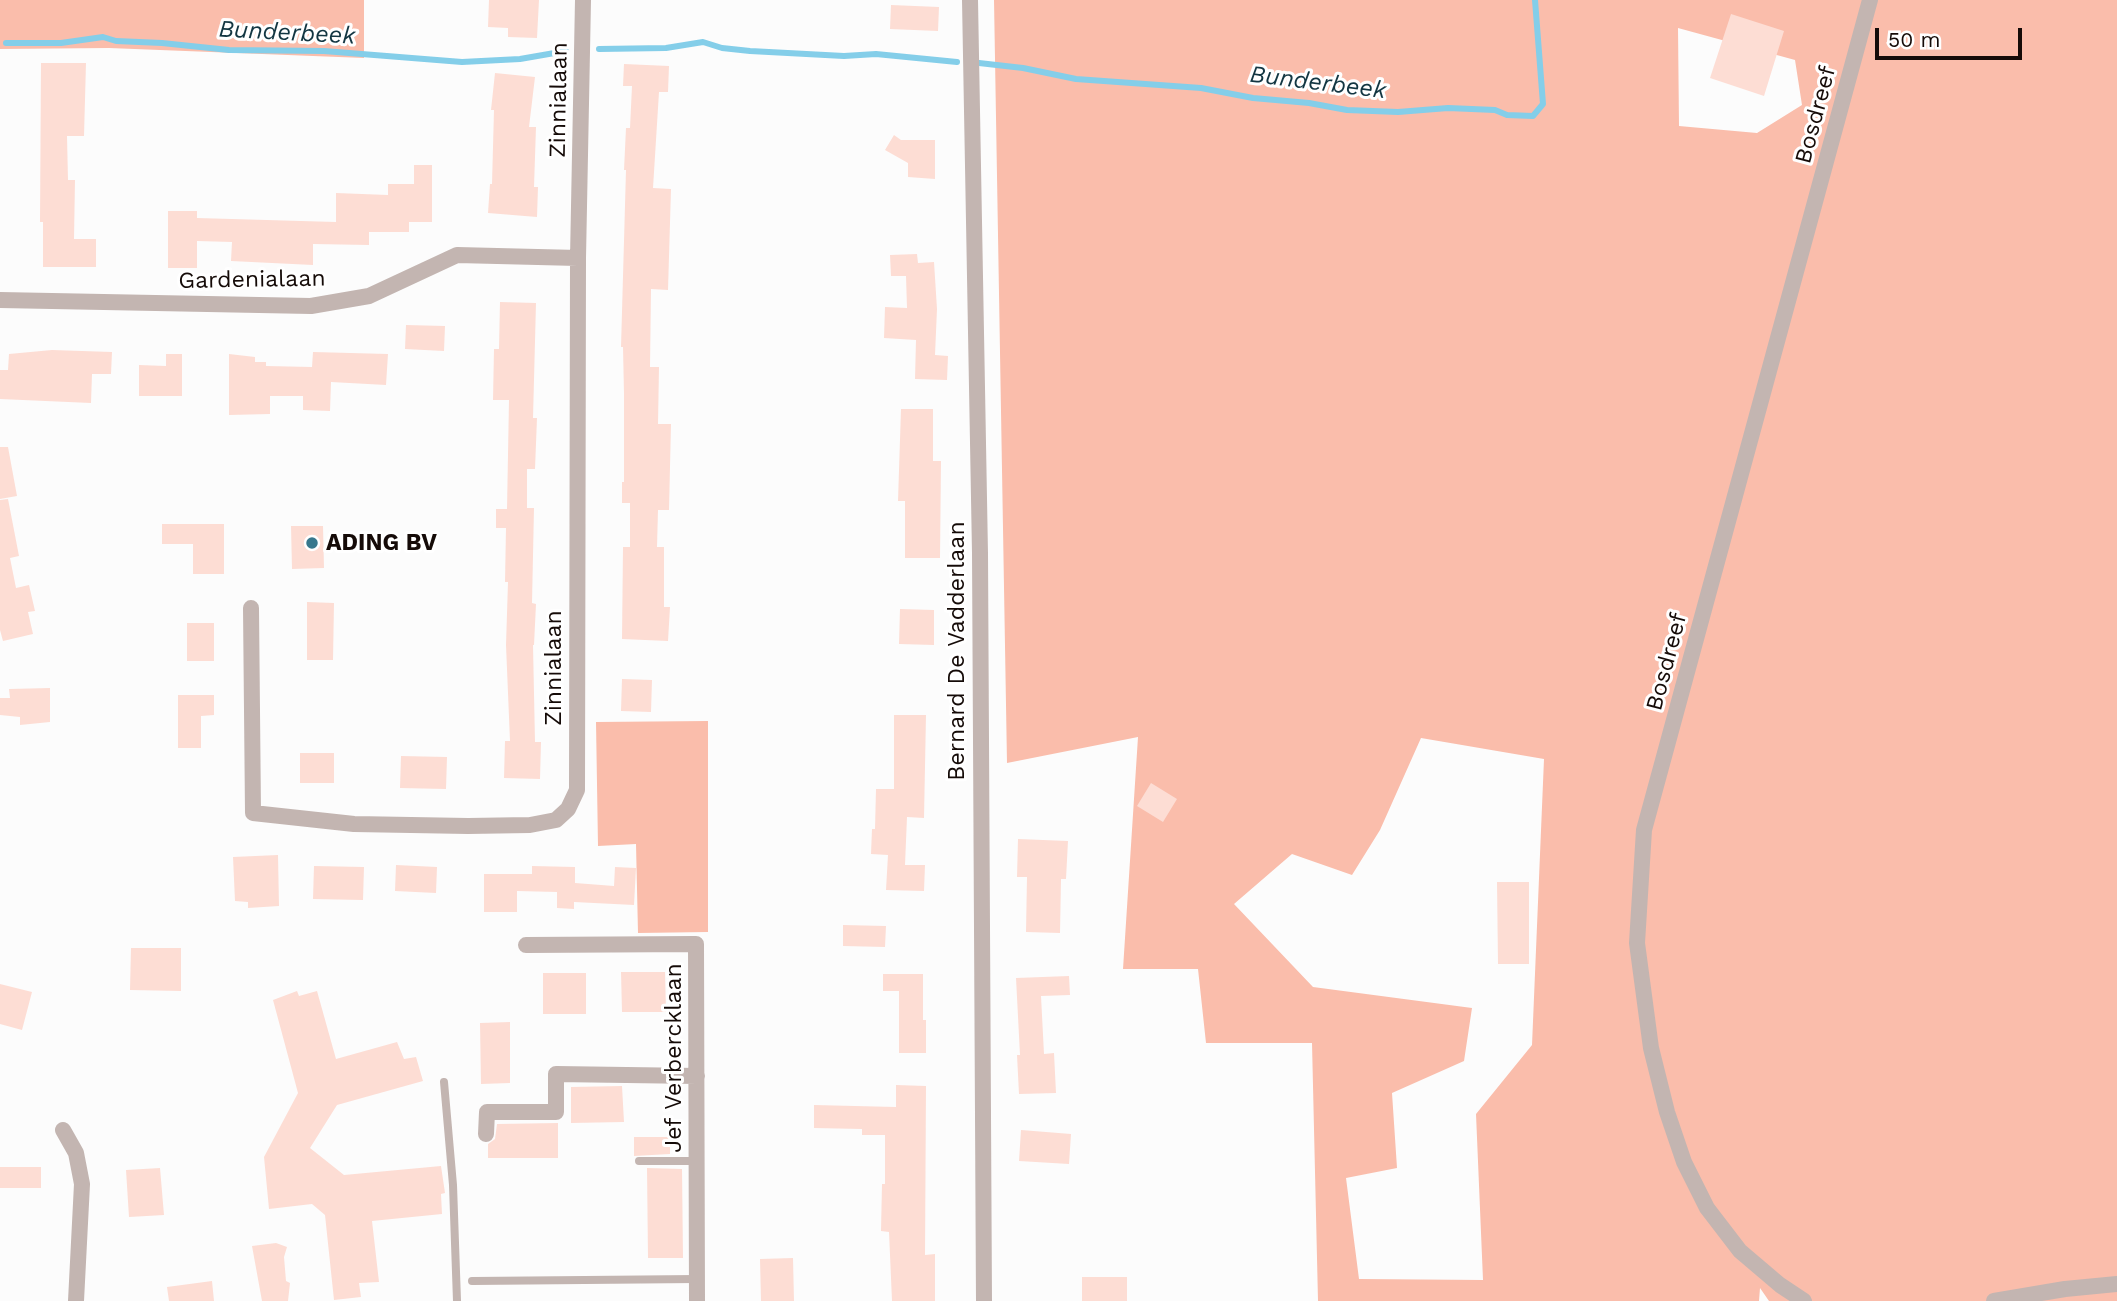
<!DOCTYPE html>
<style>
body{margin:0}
#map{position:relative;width:2117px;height:1301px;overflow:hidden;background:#fcfcfc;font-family:"Work Sans",sans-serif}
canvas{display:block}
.scale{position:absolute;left:1875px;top:28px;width:147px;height:32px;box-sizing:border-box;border:4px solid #150b08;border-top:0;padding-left:9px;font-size:21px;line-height:24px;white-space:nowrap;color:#150b08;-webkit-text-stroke:5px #fff;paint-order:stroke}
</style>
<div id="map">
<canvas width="2117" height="1301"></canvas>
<div class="scale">50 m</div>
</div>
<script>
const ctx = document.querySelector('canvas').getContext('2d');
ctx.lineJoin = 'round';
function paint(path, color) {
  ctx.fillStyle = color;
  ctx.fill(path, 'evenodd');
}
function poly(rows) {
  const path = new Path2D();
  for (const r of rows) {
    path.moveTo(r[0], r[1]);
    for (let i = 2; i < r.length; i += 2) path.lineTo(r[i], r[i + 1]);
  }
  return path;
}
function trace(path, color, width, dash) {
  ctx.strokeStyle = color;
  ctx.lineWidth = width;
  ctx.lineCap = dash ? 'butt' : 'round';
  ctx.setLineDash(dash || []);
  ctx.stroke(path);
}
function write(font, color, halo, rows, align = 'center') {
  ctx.font = font + ' "Work Sans",sans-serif';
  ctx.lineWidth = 6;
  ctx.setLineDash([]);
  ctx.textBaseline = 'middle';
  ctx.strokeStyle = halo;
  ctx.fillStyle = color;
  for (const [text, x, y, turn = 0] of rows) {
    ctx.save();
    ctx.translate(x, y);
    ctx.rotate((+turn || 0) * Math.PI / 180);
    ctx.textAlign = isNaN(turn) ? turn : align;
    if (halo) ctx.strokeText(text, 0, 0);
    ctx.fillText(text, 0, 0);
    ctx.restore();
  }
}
paint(poly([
 [0,0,364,0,364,58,109,48,0,49],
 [994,0,2117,0,2117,1301,1769,1301,1760,1288,1759,1301,1318,1301,1312,1043,1206,1043,1198,969,1123,969,1138,737,1007,763],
 [1678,28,1795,60,1802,105,1757,133,1679,126],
 [1421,738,1544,759,1532,1045,1476,1114,1483,1280,1359,1279,1346,1178,1397,1168,1392,1093,1464,1061,1472,1008,1313,987,1234,904,1292,854,1352,875,1380,830],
 [708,721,708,932,638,933,636,844,598,846,596,722]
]), '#fabdab');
trace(poly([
 [6,43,61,43,103,37,116,41,162,43,229,50,324,51,462,62,520,59,566,51],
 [599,49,666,48,703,42,722,48,750,51,844,56,876,54,957,62],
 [979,63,1023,68,1076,79,1201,88,1253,98,1309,103,1347,110,1398,112,1448,108,1495,110,1507,115,1533,116,1543,104,1535,0]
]), '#84cee9', 6);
paint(poly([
 [489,0,539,0,537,38,508,37,508,28,488,27],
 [891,5,939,7,938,31,890,29],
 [1731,14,1784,31,1764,96,1710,78],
 [41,63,86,63,84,136,67,136,68,180,75,180,74,239,96,239,96,267,43,267,43,222,40,222],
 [624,64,669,66,668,92,659,92,653,188,671,189,668,290,651,289,650,367,659,367,658,424,671,424,669,510,658,510,657,547,664,547,664,607,670,607,668,641,622,639,623,547,630,547,630,503,622,503,622,482,624,482,624,394,623,347,621,347,626,170,624,170,626,128,630,128,632,86,623,86],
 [495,73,535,77,529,127,536,127,534,187,538,187,537,217,488,213,490,184,492,184,494,110,491,110],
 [894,135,901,140,935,140,935,179,908,177,908,163,885,150],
 [414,165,432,165,432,222,409,222,409,232,369,232,369,245,313,244,313,265,231,261,232,242,197,241,197,268,168,268,168,211,197,211,197,218,336,222,336,193,388,195,388,184,414,184],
 [917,254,918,263,934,262,937,309,935,355,948,356,947,380,915,379,916,340,884,338,885,307,907,308,906,276,891,276,890,255],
 [500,302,536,303,533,418,537,418,535,469,527,469,527,508,534,508,532,603,536,604,534,645,533,645,535,742,541,742,540,779,504,778,505,741,510,741,506,645,508,582,505,582,506,528,496,528,496,509,507,509,509,400,493,400,494,349,499,349],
 [406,325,445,326,444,351,405,349],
 [52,350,112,352,111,374,92,374,91,403,0,399,0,370,8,370,9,354],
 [313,352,388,354,386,385,331,382,330,411,303,410,303,396,270,396,270,414,229,415,229,354,255,357,255,362,266,362,266,366,312,367],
 [166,354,182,354,182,396,139,396,139,365,166,366],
 [901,409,933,409,933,461,941,461,940,558,905,558,905,501,898,501],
 [0,447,8,447,17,496,0,499],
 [8,499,19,556,10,558,16,588,29,585,35,611,28,612,33,634,3,641,0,630,0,500],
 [162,524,224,524,224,574,193,574,193,544,162,544],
 [291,526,323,526,324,568,292,569],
 [307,602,334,603,333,660,307,660],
 [900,609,934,610,934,645,899,644],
 [187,623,214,623,214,661,187,661],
 [622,679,652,680,651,712,621,711],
 [50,688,50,722,20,725,20,717,0,715,0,698,10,698,9,689],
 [178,695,214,695,214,715,201,716,201,748,178,748],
 [894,715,926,715,924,818,907,817,905,865,925,865,924,891,886,890,888,855,871,854,872,829,875,829,876,789,894,789],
 [300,753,334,753,334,783,300,783],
 [401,756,447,757,446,789,400,788],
 [1151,783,1177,799,1163,822,1137,806],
 [1018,839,1068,841,1066,879,1061,879,1060,933,1026,932,1027,877,1017,877],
 [278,855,279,906,248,908,248,902,235,901,233,857],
 [396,865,437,867,436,893,395,891],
 [314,866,364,867,363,900,313,899],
 [532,866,575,867,575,883,614,886,615,867,636,868,634,905,574,902,574,909,557,908,557,892,517,891,517,912,484,912,484,874,532,874],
 [1497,882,1529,882,1529,964,1498,964],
 [843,925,886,926,885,947,843,946],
 [131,948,181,948,181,991,130,990],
 [621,972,665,972,666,1012,622,1012],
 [543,973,586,973,586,1014,543,1014],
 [883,974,923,974,923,1020,926,1020,926,1053,899,1053,899,991,883,991],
 [1069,976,1070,995,1041,996,1044,1054,1054,1053,1056,1093,1019,1094,1017,1055,1020,1055,1016,978],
 [0,984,32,992,22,1030,0,1024],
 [297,991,299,996,317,991,336,1059,397,1042,404,1059,416,1057,423,1081,337,1105,310,1148,344,1175,441,1166,445,1193,441,1194,442,1214,372,1221,379,1282,359,1283,361,1297,334,1300,325,1215,312,1204,269,1209,264,1157,298,1093,273,1000],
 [510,1022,510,1083,481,1084,480,1023],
 [896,1085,926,1086,925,1255,935,1254,935,1301,892,1301,889,1232,881,1231,882,1184,885,1184,885,1135,862,1135,862,1129,814,1128,814,1105,896,1107],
 [622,1086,624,1122,571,1123,571,1087],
 [558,1123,558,1158,488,1158,488,1144,495,1139,497,1124],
 [1021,1130,1071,1134,1069,1164,1019,1161],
 [634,1137,670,1137,670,1154,634,1156],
 [0,1167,41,1167,41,1188,0,1188],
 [160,1168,164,1215,129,1217,126,1170],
 [647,1168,682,1169,683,1258,648,1258],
 [276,1243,287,1247,284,1257,286,1281,290,1283,288,1301,262,1301,252,1246],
 [793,1258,794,1301,761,1301,760,1259],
 [1082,1277,1127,1277,1127,1301,1082,1301],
 [212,1281,214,1301,169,1301,167,1287]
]), '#fdddd4');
trace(poly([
 [444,1082,453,1185,457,1301],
 [639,1161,697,1161],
 [472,1281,697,1279]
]), '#c3b5b1', 8);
trace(poly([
 [970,0,980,553,984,1301],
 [0,300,311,306,369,296,457,255,578,258],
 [251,608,253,813,354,824,468,826,530,825,556,820,568,809,577,790,578,258,583,0],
 [526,945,696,944,697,1301],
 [63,1130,76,1153,82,1184,76,1301],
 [486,1134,487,1112,556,1112,556,1074,697,1076],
 [1804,1301,1780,1285,1740,1251,1707,1208,1684,1162,1667,1112,1651,1048,1637,943,1644,830,1870,0],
 [1994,1301,2065,1289,2117,1284]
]), '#c3b5b1', 16);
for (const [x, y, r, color] of [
 [312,543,7,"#38778c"]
]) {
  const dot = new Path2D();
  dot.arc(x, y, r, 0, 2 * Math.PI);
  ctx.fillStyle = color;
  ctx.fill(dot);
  trace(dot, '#fff', 2.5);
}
write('23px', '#150b08', '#fff', [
 ["Zinnialaan",559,100,-89],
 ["Bosdreef",1816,115,-75],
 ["Gardenialaan",252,280,-1],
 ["Bernard De Vadderlaan",957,651,-90],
 ["Bosdreef",1667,662,-75],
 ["Zinnialaan",554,668,-90],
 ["Jef Verbercklaan",674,1058,-90]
]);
write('bold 23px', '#150b08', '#fff', [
 ["ADING BV",326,543]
], 'left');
write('italic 24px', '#133642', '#fff', [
 ["Bunderbeek",287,33,3],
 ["Bunderbeek",1318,83,7]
]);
</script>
